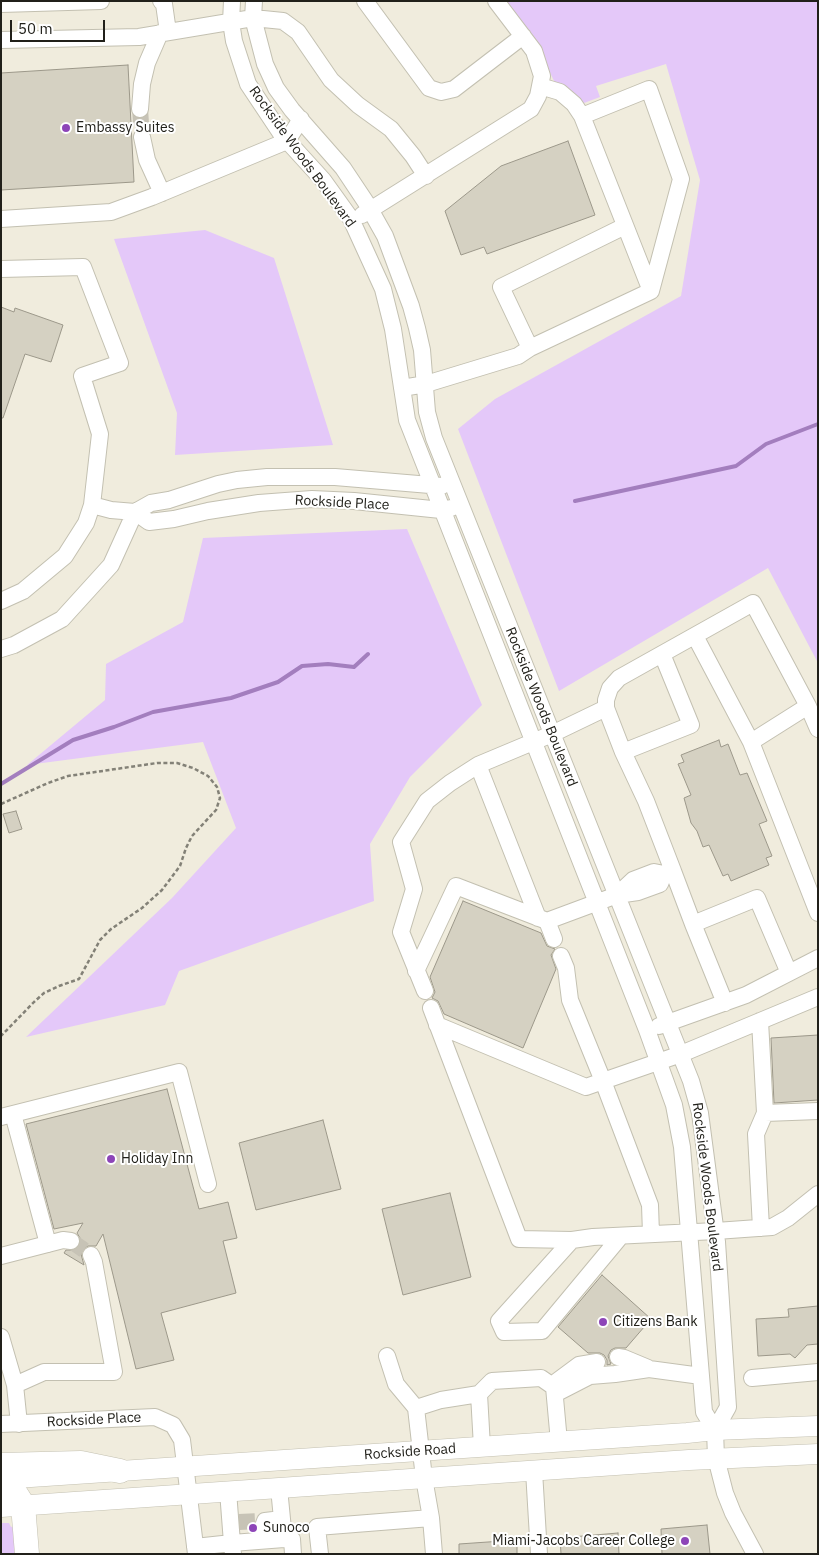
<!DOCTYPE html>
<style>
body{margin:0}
#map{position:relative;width:819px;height:1555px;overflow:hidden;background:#f0ecdd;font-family:"IBM Plex Sans",sans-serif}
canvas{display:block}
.frame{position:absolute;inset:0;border:2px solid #21201a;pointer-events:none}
.scale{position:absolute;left:10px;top:20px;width:95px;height:22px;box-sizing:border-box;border:2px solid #21201a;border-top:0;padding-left:6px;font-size:15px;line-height:18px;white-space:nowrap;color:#21201a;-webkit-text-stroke:4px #fff;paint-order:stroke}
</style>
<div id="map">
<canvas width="819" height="1555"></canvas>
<div class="frame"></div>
<div class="scale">50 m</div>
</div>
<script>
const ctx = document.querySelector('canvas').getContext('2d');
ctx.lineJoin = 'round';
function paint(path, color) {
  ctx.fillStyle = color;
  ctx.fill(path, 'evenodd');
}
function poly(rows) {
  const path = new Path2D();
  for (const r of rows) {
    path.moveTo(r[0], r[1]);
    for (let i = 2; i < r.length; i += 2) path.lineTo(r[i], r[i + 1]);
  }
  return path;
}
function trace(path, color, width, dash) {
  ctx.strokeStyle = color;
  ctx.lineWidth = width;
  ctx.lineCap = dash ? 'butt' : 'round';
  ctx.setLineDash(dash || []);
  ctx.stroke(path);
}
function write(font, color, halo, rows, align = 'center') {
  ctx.font = font + ' "IBM Plex Sans",sans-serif';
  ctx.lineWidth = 4;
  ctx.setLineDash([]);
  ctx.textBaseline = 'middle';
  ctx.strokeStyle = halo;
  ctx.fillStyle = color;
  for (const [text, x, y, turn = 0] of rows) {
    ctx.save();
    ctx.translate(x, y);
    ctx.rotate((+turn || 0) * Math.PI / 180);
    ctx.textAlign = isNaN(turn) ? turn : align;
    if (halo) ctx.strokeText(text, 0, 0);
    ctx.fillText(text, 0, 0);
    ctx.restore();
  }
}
paint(poly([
 [505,1,818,1,818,663,768,568,559,691,458,429,495,399,681,296,700,180,666,64,596,86,600,97,584,103,555,83,544,60,541,47],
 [205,230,274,258,333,445,175,455,177,413,114,239],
 [407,529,482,705,410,777,370,844,374,901,179,971,165,1005,26,1037,172,898,236,828,203,742,27,765,105,700,106,664,183,622,203,538],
 [1,1523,9,1523,11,1527,15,1526,17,1554,1,1554]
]), '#e4c8f9');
trace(poly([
 [575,501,736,466,766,444,818,424],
 [1,784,73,740,114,727,153,712,231,698,278,682,302,666,328,664,354,667,368,654]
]), '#a37ebe', 4);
const building = poly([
 [128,65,134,182,1,190,1,73,128,65],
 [568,141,595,215,487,254,484,247,461,255,445,211,501,166,568,141],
 [1,307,14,312,15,308,63,325,51,362,25,354,3,418,1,418,1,307],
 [719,740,721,747,728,744,740,775,747,773,767,821,759,824,772,856,766,858,769,865,731,881,728,874,723,876,709,845,703,847,697,831,691,823,684,798,691,795,678,764,684,762,681,755,719,740],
 [16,811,22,829,9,833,3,814,16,811],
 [463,901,541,933,547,946,555,949,551,955,556,969,523,1048,444,1014,438,1001,432,998,435,992,430,977,463,901],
 [818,1035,818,1100,774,1103,771,1038,818,1035],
 [167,1089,199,1209,228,1202,237,1238,223,1241,236,1293,161,1313,174,1360,136,1369,103,1234,96,1246,88,1246,83,1249,81,1254,84,1265,64,1253,66,1250,74,1250,79,1247,80,1238,77,1233,83,1223,54,1229,26,1124,167,1089],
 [323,1120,341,1189,256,1210,239,1143,323,1120],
 [450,1193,471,1277,403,1295,382,1209,450,1193],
 [602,1275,651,1319,626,1348,615,1348,611,1350,608,1356,611,1364,607,1365,607,1360,604,1355,600,1353,588,1353,558,1327,602,1275],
 [818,1306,818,1344,807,1345,795,1358,790,1354,758,1356,756,1319,789,1317,788,1309,818,1306],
 [707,1525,710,1554,662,1554,661,1529,707,1525],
 [618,1533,619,1554,561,1554,560,1538,618,1533],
 [517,1540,517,1554,459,1554,459,1544,517,1540]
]);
paint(building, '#d5d1c2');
trace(building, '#9c988a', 1);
trace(poly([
 [140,109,142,137],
 [71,1241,91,1255],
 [239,1522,260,1521]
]), '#c7c3b6', 16, [16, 8]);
const minor = poly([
 [161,1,164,4,168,32],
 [232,1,231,22,234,41,248,84,282,135,323,180,351,219,383,289,393,329,407,420,647,1030,674,1105,682,1147,704,1412,715,1430,716,1458,725,1493,733,1513,755,1554],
 [254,1,253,18,265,64,276,88,292,110,343,168,367,204,385,236,411,306,417,328,422,350,427,412,434,438,691,1081,700,1113,717,1242,728,1407,715,1430],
 [365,1,429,88,441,92,454,89,523,36],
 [1,4,101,1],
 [1,40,139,37,253,18,283,21,298,32,331,80,358,105,391,129,413,156,426,176],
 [540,86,560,92,574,104,582,116],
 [140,109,142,84,147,63,160,33],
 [142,137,147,160,162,193],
 [362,215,531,109,538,96,542,76,534,51,496,1],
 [1,219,111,212,152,197,287,141,301,119],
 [1,269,83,267,120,363,82,376,100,434,92,505,86,523,65,556,23,591,1,601],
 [530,348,501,287,625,226],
 [402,388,426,384,518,356,530,348,651,291,681,179,649,89,582,116,651,291],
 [92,505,111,510,135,512,149,522,174,519,208,511,259,503,312,499,354,501,441,510,451,508],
 [695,636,751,742,818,913],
 [1,649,14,645,62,619,111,565,135,512,151,503,169,500,218,484,237,480,267,477,335,477,442,486],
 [751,742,808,706],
 [623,752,691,725,662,654],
 [673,871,646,801,623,752,606,708,606,700,610,688,619,678,753,603,808,706,818,729],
 [663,874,673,871,693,924,725,1003],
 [538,918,478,765,552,734,606,708],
 [547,921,554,939],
 [693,924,757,898,789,973],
 [561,956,566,968,570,1000,603,1081,681,1054,818,997],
 [416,971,456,886,547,921,617,895,638,892,660,884,664,874,654,872,633,880,617,895],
 [425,991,401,932,414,889,401,842,427,801,450,783,478,765],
 [431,1008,519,1239,572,1240,593,1237,716,1231,772,1227,788,1218,818,1194],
 [760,1021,765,1113,756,1134,761,1228],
 [437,1025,586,1087,603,1081,650,1205,651,1234],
 [659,1026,746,995,818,958],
 [765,1113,818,1111],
 [13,1114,48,1244],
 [1,1117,179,1072,208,1184],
 [572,1240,499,1321,504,1332,542,1331,621,1236],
 [1,1256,63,1240,71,1241],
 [1,1337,15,1385],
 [387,1356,396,1384,416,1408,424,1478,431,1518,434,1554],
 [618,1357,624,1358,648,1368],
 [752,1378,818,1372],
 [552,1385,579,1365,597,1362],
 [555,1394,590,1376,615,1374,649,1369,701,1376],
 [416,1408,441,1400,479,1394],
 [1,1424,155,1417,173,1425,182,1440,196,1554],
 [19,1424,15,1385,44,1372,114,1372,94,1262,91,1255],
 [482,1447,479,1394,492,1381,541,1378,554,1387,559,1442],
 [534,1471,539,1554],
 [261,1532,265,1521,282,1519,279,1488],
 [284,1539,292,1539,293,1554],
 [195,1547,232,1543,228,1491],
 [233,1554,232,1543,284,1539,282,1519],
 [320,1554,317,1527,431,1518]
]);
const major = poly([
 [1,1479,687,1433,715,1430,818,1426],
 [1,1507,689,1460,818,1454]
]);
const highway = poly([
 [1,1465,81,1463,120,1471],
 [1,1485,16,1494,23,1505,27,1554]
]);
trace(minor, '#c3c0b1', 18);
trace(major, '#c3c0b1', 21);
trace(highway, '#c3c0b1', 25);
trace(poly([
 [1,804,48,783,68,776,157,763,177,763,193,768,208,776,217,787,220,798,216,810,192,836,186,848,180,866,162,890,142,908,111,929,100,940,79,979,59,986,44,993,34,1002,1,1036]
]), '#838177', 2.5, [4, 2.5]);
trace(minor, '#fff', 16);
trace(major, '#fff', 20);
trace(highway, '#fff', 24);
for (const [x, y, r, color] of [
 [66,128,5,"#8d45b8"],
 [111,1159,5,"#8d45b8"],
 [603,1322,5,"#8d45b8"],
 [253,1528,5,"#8d45b8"],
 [685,1541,5,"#8d45b8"]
]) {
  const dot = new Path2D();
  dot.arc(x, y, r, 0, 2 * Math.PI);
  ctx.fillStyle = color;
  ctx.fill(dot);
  trace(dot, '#fff', 2);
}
write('14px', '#21201a', '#fff', [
 ["Embassy Suites",76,128],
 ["Holiday Inn",121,1159],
 ["Citizens Bank",613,1322],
 ["Sunoco",263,1528],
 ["Miami-Jacobs Career College",675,1541,"right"]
], 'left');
write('14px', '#21201a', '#fff', [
 ["Rockside Woods Boulevard",302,157,54],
 ["Rockside Place",342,503,3],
 ["Rockside Woods Boulevard",541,707,68],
 ["Rockside Woods Boulevard",707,1187,83],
 ["Rockside Place",94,1420,-3],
 ["Rockside Road",410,1452,-4]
]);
</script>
